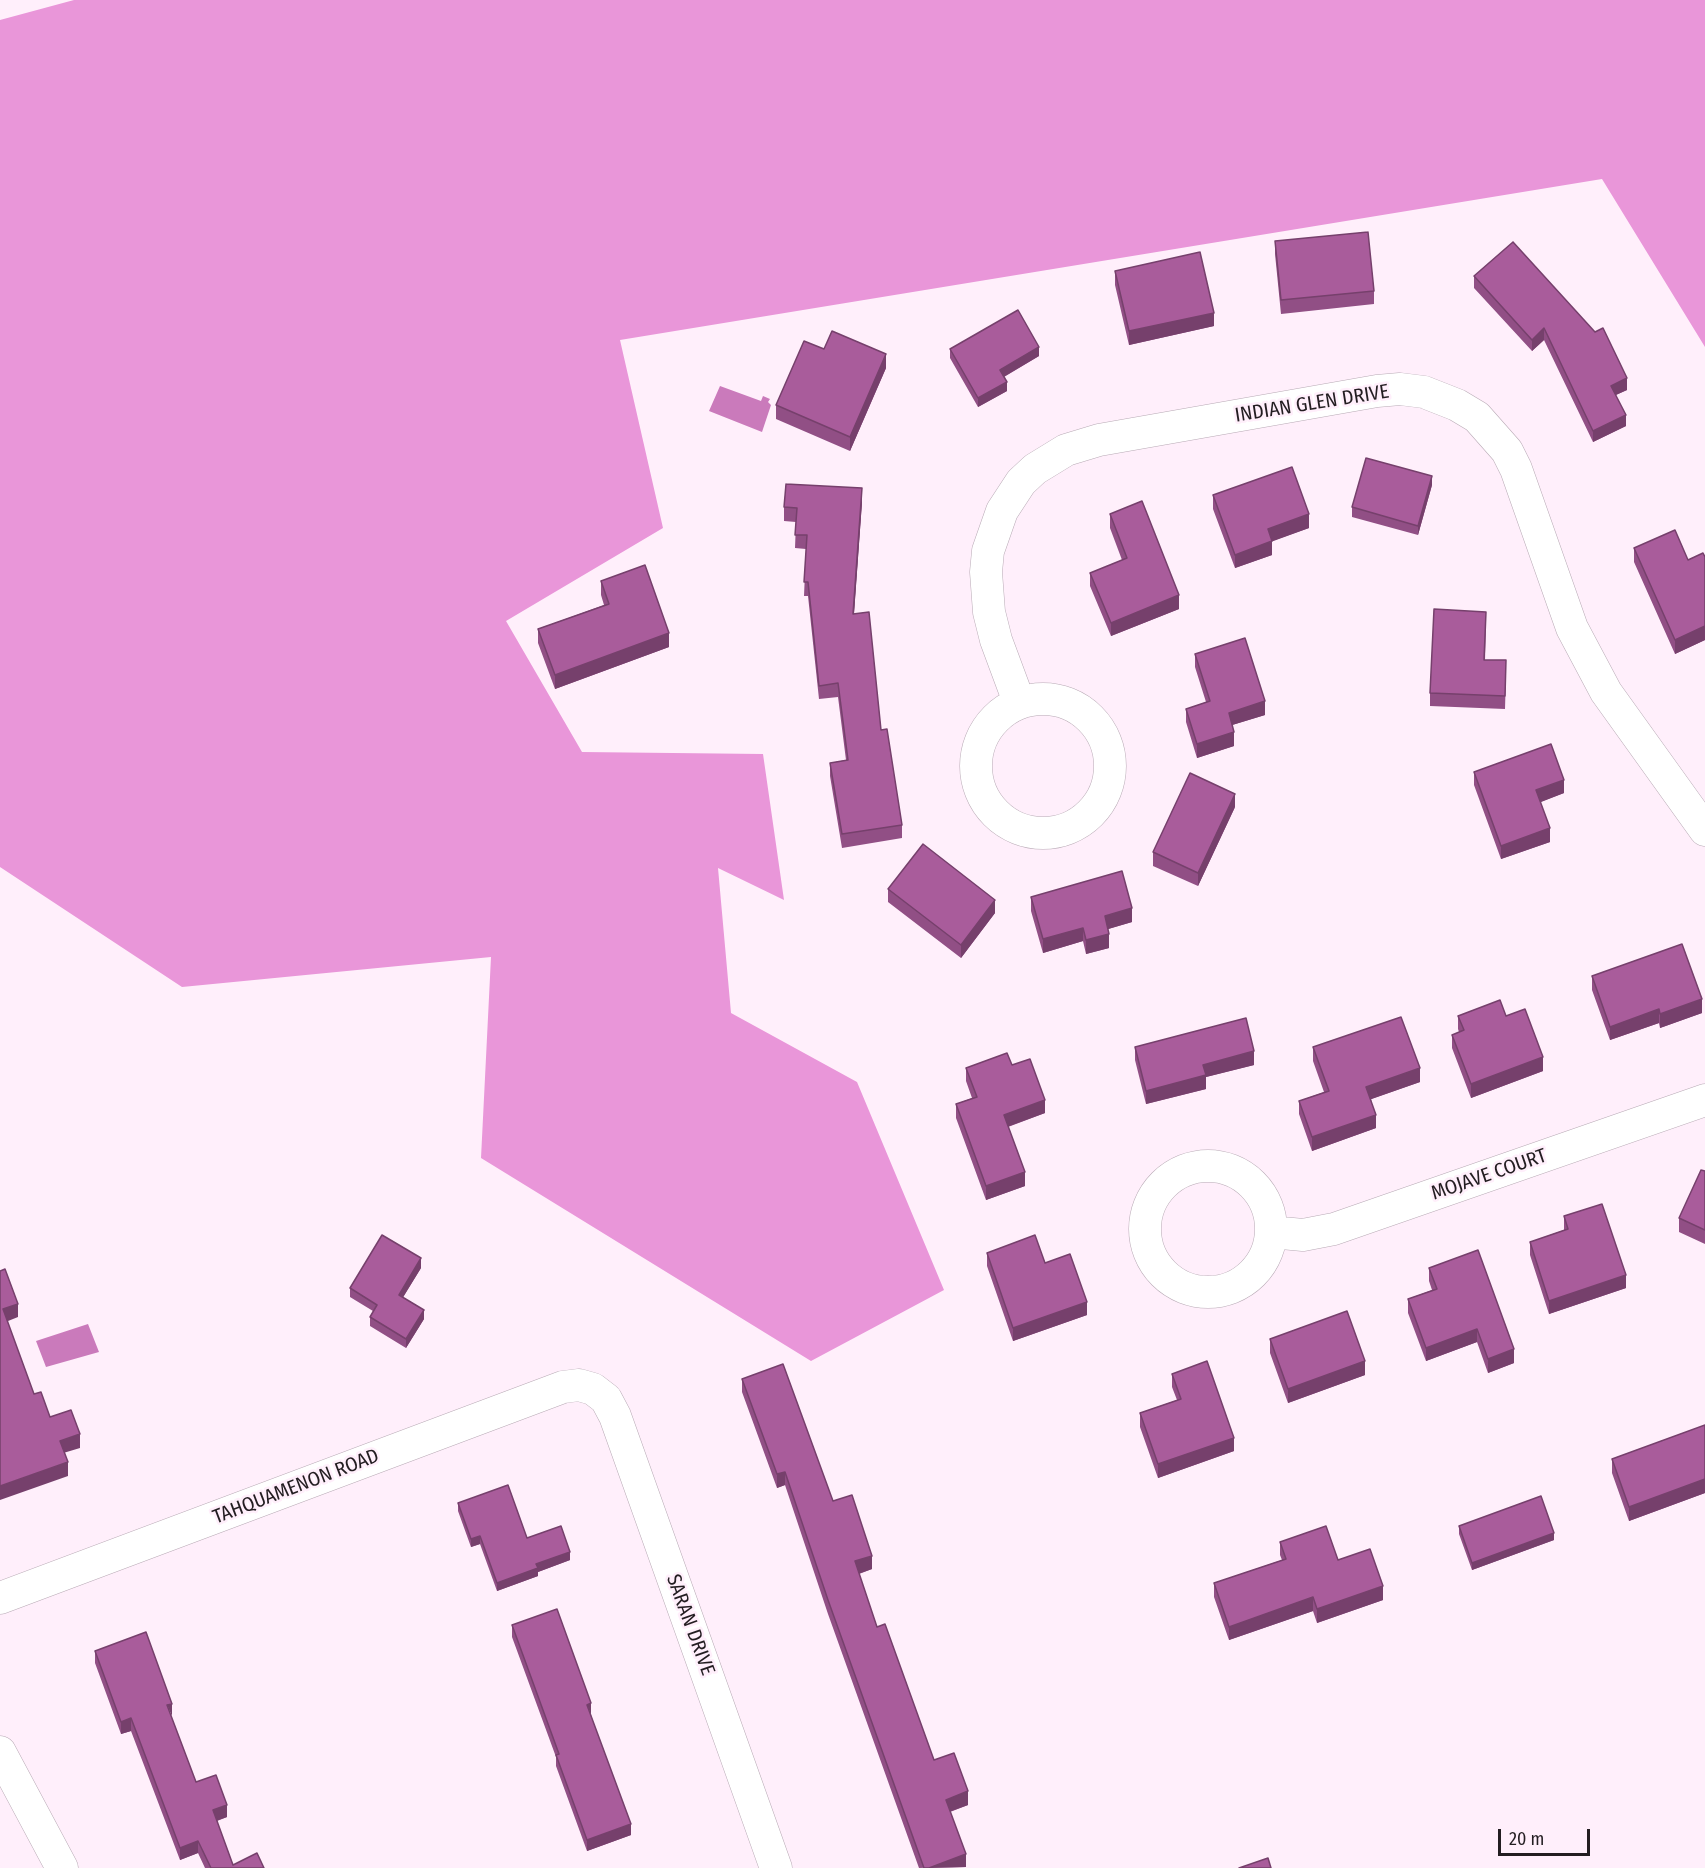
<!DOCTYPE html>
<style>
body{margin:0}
#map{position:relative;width:1705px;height:1868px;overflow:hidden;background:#ffeffb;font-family:"Fira Sans Condensed",sans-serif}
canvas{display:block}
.scale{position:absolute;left:1498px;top:1829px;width:92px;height:27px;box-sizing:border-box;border:3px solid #231d21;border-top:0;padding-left:8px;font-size:18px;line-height:21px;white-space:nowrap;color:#231d21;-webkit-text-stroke:4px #ffeffb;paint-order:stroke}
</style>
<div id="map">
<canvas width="1705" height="1868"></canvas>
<div class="scale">20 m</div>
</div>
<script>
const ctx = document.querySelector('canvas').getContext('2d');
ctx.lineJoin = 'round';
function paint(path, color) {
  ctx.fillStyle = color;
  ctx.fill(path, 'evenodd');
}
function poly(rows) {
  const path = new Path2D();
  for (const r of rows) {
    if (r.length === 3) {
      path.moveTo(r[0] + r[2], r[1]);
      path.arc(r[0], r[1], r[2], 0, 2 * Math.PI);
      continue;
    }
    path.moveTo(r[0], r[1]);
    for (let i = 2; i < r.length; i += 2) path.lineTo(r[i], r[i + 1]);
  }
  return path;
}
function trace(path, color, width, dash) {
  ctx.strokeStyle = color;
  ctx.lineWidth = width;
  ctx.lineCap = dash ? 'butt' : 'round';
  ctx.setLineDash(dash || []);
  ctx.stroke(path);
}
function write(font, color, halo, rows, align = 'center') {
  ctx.font = font + ' "Fira Sans Condensed",sans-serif';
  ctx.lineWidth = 5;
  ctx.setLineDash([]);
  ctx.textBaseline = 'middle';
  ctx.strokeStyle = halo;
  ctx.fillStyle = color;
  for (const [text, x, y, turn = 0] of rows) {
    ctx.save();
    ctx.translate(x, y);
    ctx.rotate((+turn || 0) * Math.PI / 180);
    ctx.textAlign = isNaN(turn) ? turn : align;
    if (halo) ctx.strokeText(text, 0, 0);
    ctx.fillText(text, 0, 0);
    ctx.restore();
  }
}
paint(poly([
 [74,0,1705,0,1705,347,1602,179,620,340,663,528,506,621,582,752,763,754,784,900,718,868,731,1013,857,1082,944,1290,811,1361,481,1158,491,957,182,987,0,867,0,20]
]), '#e996d9');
paint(poly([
 [720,386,761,401,763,396,770,399,768,402,771,405,762,432,709,411],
 [88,1324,99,1352,46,1367,36,1341]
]), '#ca7abb');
const minor = poly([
 [1043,766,67],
 [1019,702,996,640,989,612,986,572,988,551,1002,511,1021,482,1035,469,1066,450,1099,440,1377,391,1400,389,1424,392,1457,405,1477,417,1507,451,1516,469,1572,628,1606,692,1705,830],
 [1208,1229,63],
 [1271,1232,1303,1235,1334,1229,1705,1100],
 [0,1598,563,1387,579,1385,593,1389,606,1399,615,1416,776,1868],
 [0,1752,62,1868]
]);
trace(minor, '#b8aab5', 33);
trace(minor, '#fff', 32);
paint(poly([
 [1275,241,1374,291,1374,304,1281,314,1275,254],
 [1115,271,1214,326,1129,345,1115,285],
 [1474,276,1627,390,1616,395,1626,426,1593,442,1544,340,1532,351,1474,288],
 [824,349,886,368,850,451,776,419,776,405],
 [950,349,1039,356,1004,377,1007,391,978,407,950,358],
 [1432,485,1418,535,1352,517,1352,507],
 [1213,495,1309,528,1272,541,1272,555,1235,568,1213,509],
 [862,502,854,614,881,730,902,825,902,838,842,848,830,776,830,763,846,760,838,697,819,699,808,596,804,596,806,549,795,548,796,522,784,521,784,507],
 [1110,514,1179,609,1111,636,1090,586,1090,573,1122,560,1110,528],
 [1634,548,1688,560,1705,557,1705,640,1675,654,1634,562],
 [601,581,669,647,555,689,538,643,538,629,604,605,601,595],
 [1486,626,1485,660,1506,674,1505,709,1430,706,1430,693],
 [1195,654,1265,715,1232,725,1234,746,1197,758,1186,722,1186,709,1206,702,1195,667],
 [1474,772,1564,793,1540,802,1550,842,1501,859,1474,785],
 [1235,807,1198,886,1153,866,1153,852],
 [888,889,995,913,961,958,888,902],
 [1031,897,1132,922,1108,929,1109,948,1086,954,1083,941,1043,953,1031,911],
 [1592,976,1702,1013,1660,1028,1659,1023,1610,1040,1592,990],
 [1458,1016,1506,1016,1543,1071,1471,1098,1452,1048,1452,1035,1459,1032,1458,1029],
 [1135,1047,1254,1065,1206,1077,1206,1089,1146,1104,1135,1060],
 [1313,1047,1420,1082,1371,1099,1376,1128,1312,1151,1299,1114,1299,1101,1324,1092,1313,1061],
 [1012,1065,1045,1113,1008,1127,1025,1186,986,1200,956,1118,956,1104,972,1098,966,1081,966,1068],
 [1705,1171,1705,1244,1679,1232,1679,1218],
 [1564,1216,1626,1288,1549,1314,1530,1255,1530,1242,1564,1230],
 [987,1253,1045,1263,1087,1315,1013,1341,987,1266],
 [421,1268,403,1297,424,1319,406,1348,370,1326,370,1317,373,1311,350,1297,350,1288],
 [1429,1268,1514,1363,1488,1373,1477,1342,1426,1361,1408,1313,1408,1299,1432,1290,1429,1281],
 [1270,1339,1365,1375,1288,1403,1270,1353],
 [1172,1374,1234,1451,1158,1478,1140,1427,1140,1413,1177,1400,1172,1387],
 [742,1379,833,1501,872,1569,859,1574,877,1627,934,1760,968,1805,950,1812,966,1867,919,1868,828,1614,785,1485,777,1488,742,1392],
 [1705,1425,1705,1493,1629,1521,1612,1473,1612,1459],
 [458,1503,527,1538,570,1560,538,1572,538,1576,497,1591,480,1544,471,1547,458,1511],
 [1459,1526,1554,1540,1472,1570,1459,1534],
 [1280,1542,1338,1560,1383,1600,1317,1623,1313,1611,1229,1640,1214,1597,1214,1583,1282,1560,1280,1555],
 [512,1625,591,1715,631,1835,587,1851,556,1766,556,1757,512,1637],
 [95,1651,171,1716,196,1782,227,1817,217,1821,233,1865,264,1868,205,1868,198,1853,180,1860,131,1731,121,1734,95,1663]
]), '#914f85');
paint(poly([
 [1214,313,1214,326,1129,345,1129,331],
 [1544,328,1544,340,1532,351,1532,340],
 [1039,347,1039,356,1000,379,1000,370],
 [886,354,886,368,850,451,850,437],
 [1627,378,1627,390,1611,397,1611,386],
 [1007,382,1007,391,978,407,978,398],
 [1626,415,1626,426,1593,442,1593,431],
 [1432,476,1432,485,1418,535,1418,526],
 [862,488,862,502,853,627,853,614],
 [1309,514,1309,528,1268,543,1268,529],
 [1272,541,1272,555,1235,568,1235,555],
 [1179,595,1179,609,1111,636,1111,623],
 [1705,626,1705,640,1675,654,1675,640],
 [669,633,669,647,555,689,555,675],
 [1265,701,1265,715,1229,726,1229,713],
 [1234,732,1234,746,1197,758,1197,744],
 [1564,780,1564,793,1536,804,1536,790],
 [1235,794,1235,807,1198,886,1198,873],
 [1550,828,1550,842,1501,859,1501,846],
 [995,900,995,913,961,958,961,945],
 [1132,908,1132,922,1105,930,1105,916],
 [1083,928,1083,941,1043,953,1043,939],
 [1109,934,1109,948,1086,954,1086,940],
 [1702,999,1702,1013,1660,1028,1660,1014],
 [1659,1009,1659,1023,1610,1040,1610,1027],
 [1254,1051,1254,1065,1206,1077,1206,1089,1146,1104,1146,1091,1203,1065],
 [1543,1057,1543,1071,1471,1098,1471,1084],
 [1420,1068,1420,1082,1366,1101,1366,1087],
 [1045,1100,1045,1113,1004,1128,1004,1115],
 [1376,1115,1376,1128,1312,1151,1312,1137],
 [1025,1172,1025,1186,986,1200,986,1186],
 [421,1258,421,1268,399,1304,399,1295],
 [1626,1275,1626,1288,1549,1314,1549,1301],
 [1087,1302,1087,1315,1013,1341,1013,1328],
 [18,1304,18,1317,3,1323,3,1309],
 [424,1310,424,1319,406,1348,406,1339],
 [1477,1329,1477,1342,1426,1361,1426,1348],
 [1514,1349,1514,1363,1488,1373,1488,1359],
 [1365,1361,1365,1375,1288,1403,1288,1389],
 [80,1434,80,1448,60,1454,60,1441],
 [1234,1438,1234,1451,1158,1478,1158,1464],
 [68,1462,68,1476,0,1500,0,1486],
 [785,1472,785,1485,777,1488,777,1474],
 [1705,1479,1705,1493,1629,1521,1629,1507],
 [1554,1533,1554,1540,1472,1570,1472,1563],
 [480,1536,480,1544,471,1547,471,1539],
 [570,1552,570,1560,538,1572,538,1576,497,1591,497,1583,536,1564],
 [872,1556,872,1569,855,1575,855,1561],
 [1383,1586,1383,1600,1317,1623,1317,1609],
 [1313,1597,1313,1611,1229,1640,1229,1627],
 [591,1703,591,1715,587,1705],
 [172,1704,172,1716,167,1705],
 [131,1718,131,1731,121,1734,121,1722],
 [968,1791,968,1805,946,1813,946,1800],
 [227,1805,227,1817,213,1822,213,1810],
 [631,1824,631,1835,587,1851,587,1840],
 [198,1841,198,1853,180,1860,180,1848],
 [966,1854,966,1867,929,1868]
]), '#76406c');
const building = poly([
 [1368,232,1374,291,1281,300,1275,241,1368,232],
 [1513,242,1595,332,1603,328,1627,378,1611,386,1626,415,1593,431,1544,328,1532,340,1474,276,1513,242],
 [1200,252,1214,313,1129,331,1115,271,1200,252],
 [1018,310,1039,347,1000,370,1007,382,978,398,950,349,1018,310],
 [832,331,886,354,850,437,776,405,804,341,824,349,832,331],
 [1366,458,1432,476,1418,526,1352,507,1366,458],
 [1292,467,1309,514,1268,529,1272,541,1235,555,1213,495,1292,467],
 [786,484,862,488,853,614,869,612,881,730,887,729,902,825,842,834,830,763,848,760,838,683,819,686,808,582,804,582,807,535,795,535,797,508,784,507,786,484],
 [1142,501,1179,595,1111,623,1090,573,1127,558,1110,514,1142,501],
 [1675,530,1688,560,1703,553,1705,557,1705,626,1675,640,1634,548,1675,530],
 [645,565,669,633,555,675,538,629,609,604,601,581,645,565],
 [1434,609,1486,612,1484,660,1506,660,1505,696,1430,693,1434,609],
 [1245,638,1265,701,1229,713,1234,732,1197,744,1186,709,1210,701,1195,654,1245,638],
 [1551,744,1564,780,1536,790,1550,828,1501,846,1474,772,1551,744],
 [1190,773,1235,794,1198,873,1153,852,1190,773],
 [923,844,995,900,961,945,888,889,923,844],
 [1122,871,1132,908,1105,916,1109,934,1086,940,1083,928,1043,939,1031,897,1122,871],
 [1682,944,1702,999,1660,1014,1659,1009,1610,1027,1592,976,1682,944],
 [1500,1000,1506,1016,1525,1009,1543,1057,1471,1084,1452,1035,1464,1030,1458,1016,1500,1000],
 [1401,1017,1420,1068,1366,1087,1376,1115,1312,1137,1299,1101,1329,1091,1313,1047,1401,1017],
 [1246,1018,1254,1051,1203,1065,1206,1075,1146,1091,1135,1047,1246,1018],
 [1007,1053,1012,1065,1030,1059,1045,1100,1004,1115,1025,1172,986,1186,956,1104,977,1097,966,1068,1007,1053],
 [1701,1170,1705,1171,1705,1230,1679,1218,1701,1170],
 [1602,1204,1626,1275,1549,1301,1530,1242,1568,1229,1564,1216,1602,1204],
 [382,1235,421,1258,399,1295,424,1310,406,1339,370,1317,377,1305,350,1288,382,1235],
 [1035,1235,1045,1263,1070,1254,1087,1302,1013,1328,987,1253,1035,1235],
 [1478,1250,1514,1349,1488,1359,1477,1329,1426,1348,1408,1299,1437,1289,1429,1268,1478,1250],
 [5,1269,18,1304,3,1309,34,1394,41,1392,50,1417,71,1410,80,1434,60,1441,68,1462,0,1486,0,1271,5,1269],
 [1347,1311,1365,1361,1288,1389,1270,1339,1347,1311],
 [1207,1361,1234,1438,1158,1464,1140,1413,1181,1399,1172,1374,1207,1361],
 [783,1364,833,1501,852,1495,872,1556,855,1561,877,1627,885,1624,934,1760,954,1753,968,1791,946,1800,966,1854,929,1868,924,1868,828,1600,785,1472,777,1474,742,1379,783,1364],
 [1705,1425,1705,1479,1629,1507,1612,1459,1705,1425],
 [508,1485,527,1538,561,1526,570,1552,536,1564,538,1568,497,1583,480,1536,471,1539,458,1503,508,1485],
 [1541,1496,1554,1533,1472,1563,1459,1526,1541,1496],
 [1326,1526,1338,1560,1370,1549,1383,1586,1317,1609,1313,1597,1229,1627,1214,1583,1286,1559,1280,1542,1326,1526],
 [557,1609,591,1703,587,1705,631,1824,587,1840,556,1755,559,1754,512,1625,557,1609],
 [146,1632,172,1704,167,1705,196,1782,216,1775,227,1805,213,1810,233,1865,257,1853,264,1868,211,1868,198,1841,180,1848,131,1718,121,1722,95,1651,146,1632],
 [1268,1858,1271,1868,1239,1868,1268,1858]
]);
paint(building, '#a95c9b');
trace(building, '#76406c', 1.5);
write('20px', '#231d21', '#ffeffb', [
 ["INDIAN GLEN DRIVE",1312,404,-9],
 ["MOJAVE COURT",1489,1175,-19],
 ["TAHQUAMENON ROAD",296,1487,-21],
 ["SARAN DRIVE",690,1625,70]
]);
</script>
